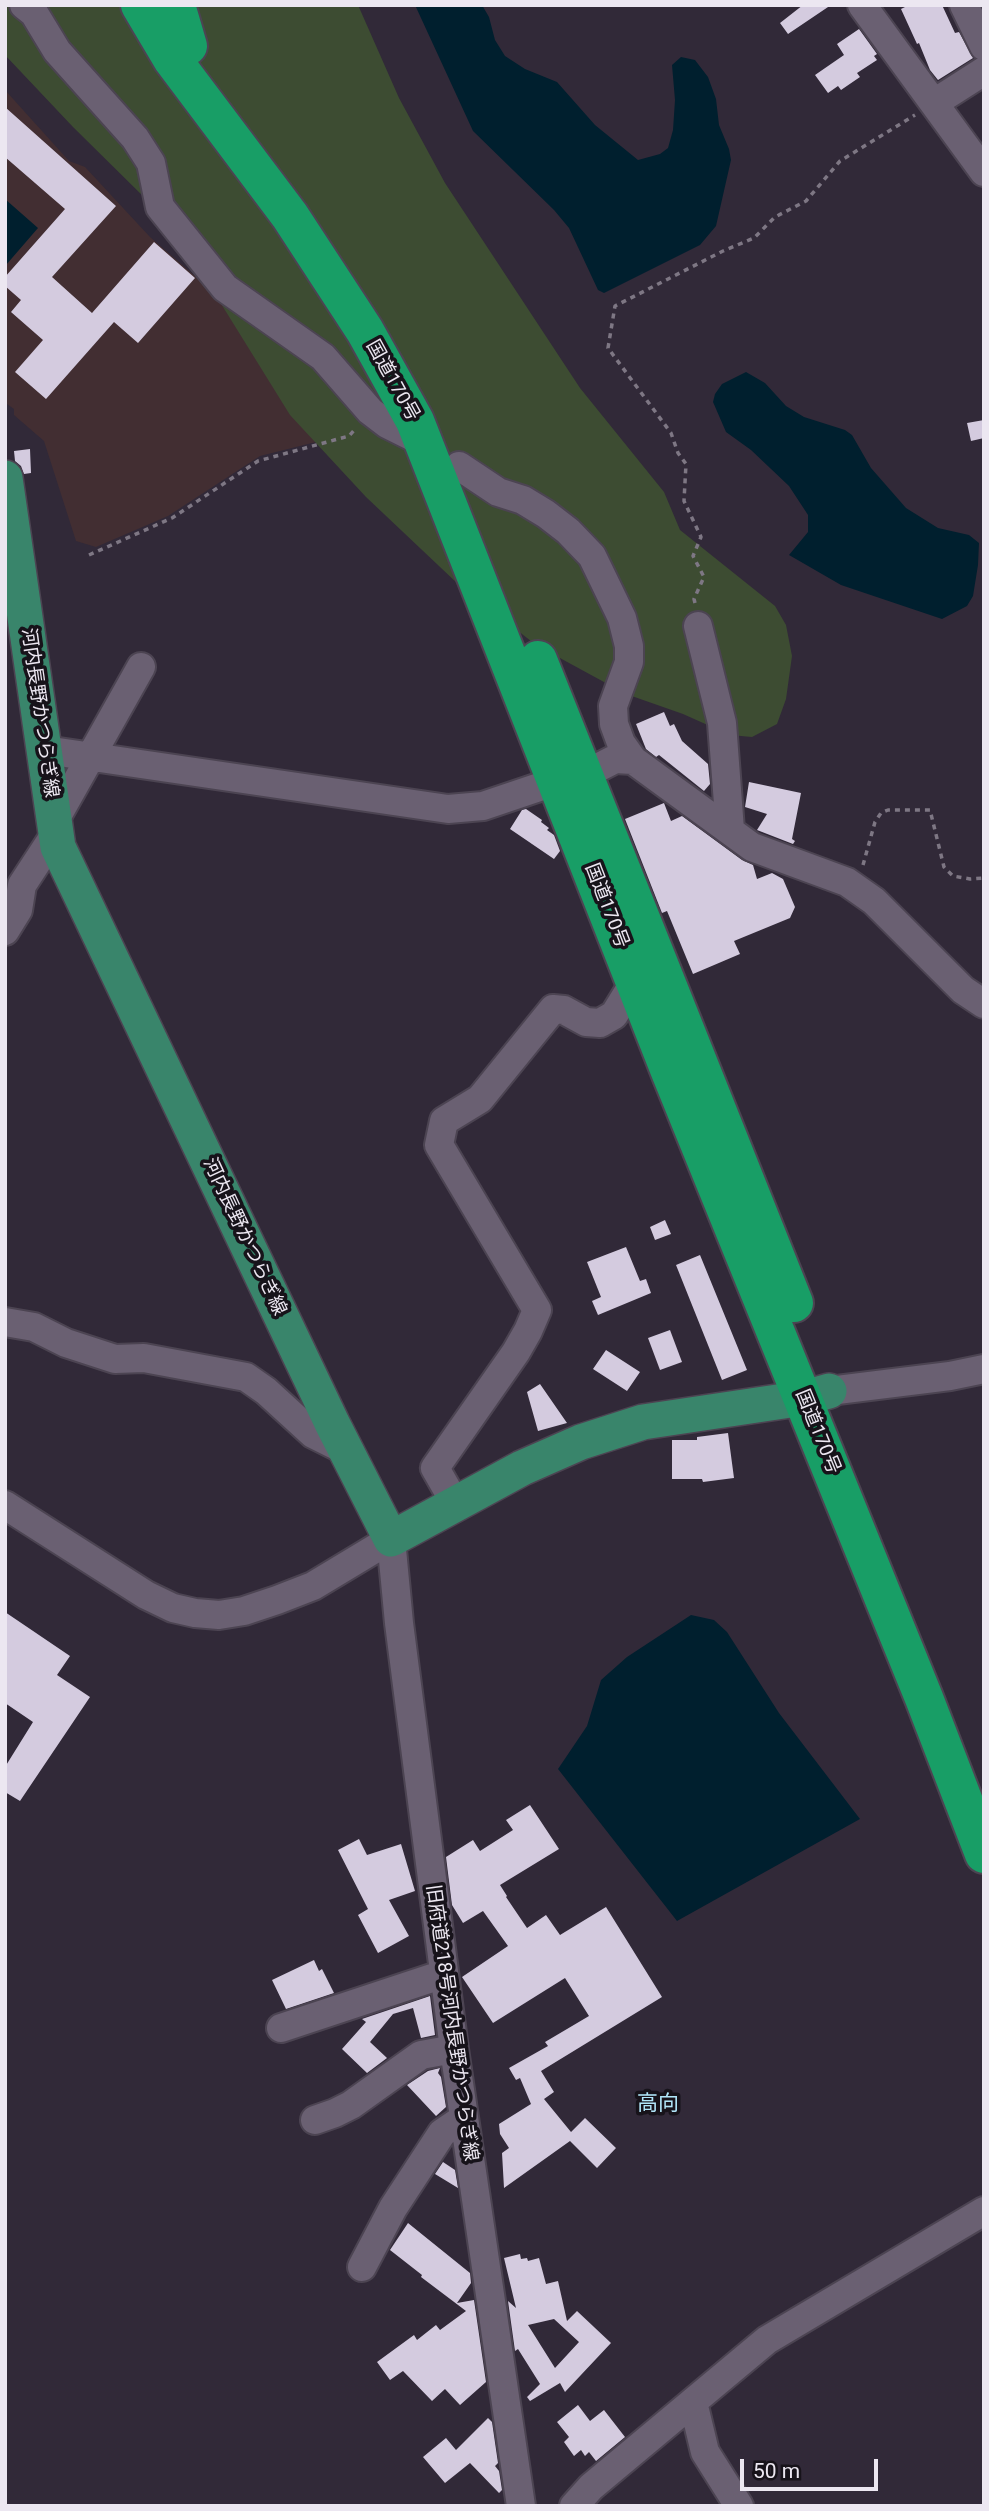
<!DOCTYPE html>
<meta charset="utf-8">
<style>
body{margin:0}
#map{position:relative;width:989px;height:2511px;overflow:hidden;background:#312938;font-family:Roboto,sans-serif}
canvas{display:block}
.frame{position:absolute;inset:0;border:7px solid #ece7f1;pointer-events:none}
.scale{position:absolute;left:740px;top:2459px;width:138px;height:32px;box-sizing:border-box;border:4px solid #ece7f1;border-top:0;padding-left:9px;font-size:21px;line-height:24px;white-space:nowrap;color:#ece7f1;-webkit-text-stroke:5px #17131a;paint-order:stroke}
</style>
<div id="map">
<canvas width="989" height="2511"></canvas>
<div class="frame"></div>
<div class="scale">50 m</div>
</div>
<script>
const ctx = document.querySelector('canvas').getContext('2d');
ctx.lineJoin = 'round';
function paint(path, color) {
  ctx.fillStyle = color;
  ctx.fill(path, 'evenodd');
}
function poly(rows) {
  const path = new Path2D();
  for (const r of rows) {
    path.moveTo(r[0], r[1]);
    for (let i = 2; i < r.length; i += 2) path.lineTo(r[i], r[i + 1]);
  }
  return path;
}
function trace(path, color, width, dash) {
  ctx.strokeStyle = color;
  ctx.lineWidth = width;
  ctx.lineCap = dash ? 'butt' : 'round';
  ctx.setLineDash(dash || []);
  ctx.stroke(path);
}
function write(font, color, halo, rows, align = 'center') {
  ctx.font = font + ' Roboto,"Noto Sans JP",sans-serif';
  ctx.lineWidth = 7;
  ctx.setLineDash([]);
  ctx.textBaseline = 'middle';
  ctx.strokeStyle = halo;
  ctx.fillStyle = color;
  for (const [text, x, y, turn = 0] of rows) {
    ctx.save();
    ctx.translate(x, y);
    ctx.rotate((+turn || 0) * Math.PI / 180);
    ctx.textAlign = isNaN(turn) ? turn : align;
    if (halo) ctx.strokeText(text, 0, 0);
    ctx.fillText(text, 0, 0);
    ctx.restore();
  }
}
paint(poly([
 [5,90,69,161,85,167,150,237,251,325,332,438,260,456,168,516,96,547,76,541,44,441,14,415,14,409,7,404,5,393]
]), '#422e32');
paint(poly([
 [5,5,358,5,399,98,445,183,580,388,664,492,680,530,775,606,786,625,792,656,786,699,777,724,752,737,730,735,683,714,626,694,536,645,458,584,366,497,290,415,202,273,149,202,73,127,5,55]
]), '#3d4c32');
paint(poly([
 [415,5,482,5,489,17,495,40,505,56,525,69,557,82,595,125,638,160,660,154,668,148,673,130,675,100,672,65,681,57,695,60,708,77,716,99,719,125,729,149,731,160,716,226,700,245,604,293,598,290,569,228,554,210,473,131],
 [5,199,38,228,6,265,5,264],
 [746,372,765,383,786,406,804,417,845,430,852,435,871,468,906,508,938,528,969,535,979,543,978,565,973,596,967,606,942,619,841,585,789,555,808,532,808,515,789,486,751,450,726,432,713,402,715,394,722,384],
 [691,1615,714,1620,727,1632,779,1713,860,1819,677,1921,558,1769,587,1726,601,1680,627,1657]
]), '#001f2e');
paint(poly([
 [803,5,831,5,788,34,780,23],
 [909,5,942,5,955,33,959,32,973,58,938,80,930,70,919,43,917,44,901,9],
 [859,29,877,54,874,56,877,60,857,73,860,77,841,90,838,86,828,93,815,75,844,55,837,44],
 [5,107,116,206,52,277,92,313,154,242,195,278,138,343,114,322,46,399,15,372,43,340,11,312,21,300,5,286,5,277,65,209,5,157],
 [984,420,984,438,971,441,967,423],
 [30,449,31,473,24,474,21,466,15,461,14,451],
 [664,712,670,726,674,724,682,741,708,764,710,784,704,791,659,755,656,757,646,749,636,724],
 [749,782,801,793,792,839,795,841,793,844,757,830,767,814,745,807],
 [664,803,671,821,682,816,742,860,753,865,757,879,772,873,783,879,795,907,790,918,734,941,740,954,693,974,667,911,662,913,625,819],
 [526,809,542,820,541,822,549,828,547,830,554,835,560,851,554,859,510,829,522,810],
 [665,1220,671,1234,655,1240,650,1227],
 [626,1247,640,1281,646,1279,651,1293,598,1315,592,1301,601,1297,587,1262],
 [700,1255,747,1370,722,1380,676,1265],
 [670,1330,682,1362,660,1370,648,1338],
 [606,1350,640,1372,627,1391,593,1369],
 [540,1384,567,1423,538,1431,527,1392],
 [728,1433,734,1478,703,1482,702,1479,672,1479,672,1440,697,1440,697,1437],
 [5,1612,70,1656,57,1675,90,1697,20,1801,5,1792,5,1767,33,1722,5,1703],
 [530,1805,559,1849,500,1885,507,1896,506,1897,527,1928,546,1915,560,1935,606,1907,662,1997,541,2071,554,2092,544,2099,571,2132,585,2118,616,2148,597,2168,570,2141,504,2188,502,2153,509,2148,500,2134,499,2124,531,2104,520,2078,516,2080,509,2068,548,2046,545,2042,589,2016,565,1978,493,2023,462,1977,508,1946,483,1911,463,1923,452,1905,446,1857,473,1840,480,1851,513,1830,506,1820],
 [359,1839,367,1855,401,1844,415,1891,389,1900,409,1936,378,1953,358,1915,368,1909,338,1850],
 [314,1960,319,1971,322,1969,334,1993,286,2009,272,1980],
 [430,1996,435,2035,421,2038,413,2008,393,2014,370,2042,387,2058,367,2073,342,2049,366,2022,362,2019],
 [440,2068,438,2073,441,2077,446,2107,436,2116,407,2085,428,2071],
 [443,2162,455,2170,458,2188,435,2174],
 [408,2223,470,2273,471,2283,457,2303,474,2300,486,2382,460,2405,445,2389,432,2401,403,2371,390,2380,377,2362,414,2335,417,2340,436,2325,440,2330,466,2311,421,2277,422,2275,390,2250],
 [520,2254,521,2259,527,2258,528,2261,539,2258,546,2284,558,2281,567,2321,577,2311,611,2343,565,2392,560,2383,530,2401,527,2397,540,2384,518,2349,515,2351,508,2301,516,2308,504,2258],
 [554,2319,579,2342,555,2368,528,2325],
 [578,2405,590,2421,604,2410,625,2437,596,2461,589,2452,585,2456,581,2450,574,2456,564,2442,569,2437,557,2422],
 [488,2418,492,2422,498,2463,495,2466,499,2471,502,2490,499,2493,470,2463,445,2483,423,2457,446,2438,456,2450]
]), '#d4cbdf');
const minor = poly([
 [24,5,34,13,57,51,135,138,151,163,160,207,225,288,323,357,370,411,387,424,423,442],
 [862,5,984,172],
 [964,5,984,46],
 [934,103,984,71],
 [459,466,498,492,523,500,546,514,568,531,592,556,622,618,629,646,629,662,613,706,614,724,621,743,633,760],
 [698,626,722,723,730,830],
 [45,750,448,809,483,806,557,781,584,775,615,759,633,760,752,847,847,882,874,901,963,990,984,1004],
 [55,820,141,667],
 [5,931,18,910,22,885,56,833],
 [5,1322,34,1327,66,1343,115,1359,144,1358,246,1377,266,1391,313,1434,345,1450],
 [829,1391,950,1376,984,1369],
 [455,1503,435,1468,516,1352,528,1331,537,1310,439,1145,444,1121,480,1099,553,1009,564,1010,586,1022,600,1023,614,1015,635,981],
 [5,1505,146,1595,173,1608,195,1613,219,1615,244,1611,277,1600,313,1586,391,1539,399,1623,454,2049,521,2506],
 [281,2028,444,1974],
 [315,2120,335,2113,351,2105,421,2055,454,2049],
 [362,2267,393,2208,442,2133,464,2118],
 [693,2402,705,2452,739,2506],
 [574,2506,591,2487,767,2340,984,2211]
]);
const major = poly([
 [5,478,58,847,332,1423,391,1539,522,1468,581,1442,643,1422,804,1398,829,1391]
]);
const highway = poly([
 [140,5,172,59,290,216,365,331,415,421,669,1069,924,1698,984,1854],
 [176,5,188,46],
 [538,660,794,1303]
]);
trace(minor, '#4c4452', 32);
trace(major, '#4c4452', 38);
trace(highway, '#4c4452', 42);
trace(poly([
 [89,555,172,518,258,461,349,436,356,428],
 [695,603,694,599,704,577,693,556,701,537,684,501,686,464,678,453,671,433,608,348,615,306,723,251,754,238,775,217,806,201,840,161,915,115],
 [863,865,875,822,881,813,888,810,930,810,944,867,953,876,970,879,984,878]
]), '#7e7784', 3.5, [5, 5]);
trace(minor, '#6a6072', 28);
trace(major, '#39856b', 35);
trace(highway, '#189e66', 38);
write('19px', '#ece7f1', '#17131a', [
 ["国道170号",392,381,61],
 ["河内長野かつらぎ線",39,713,82],
 ["国道170号",606,906,69],
 ["河内長野かつらぎ線",244,1237,65],
 ["国道170号",817,1432,68],
 ["旧府道218号河内長野かつらぎ線",451,2023,82]
]);
write('21px', '#b1e6f9', '#17131a', [
 ["高向",658,2105]
]);
</script>
